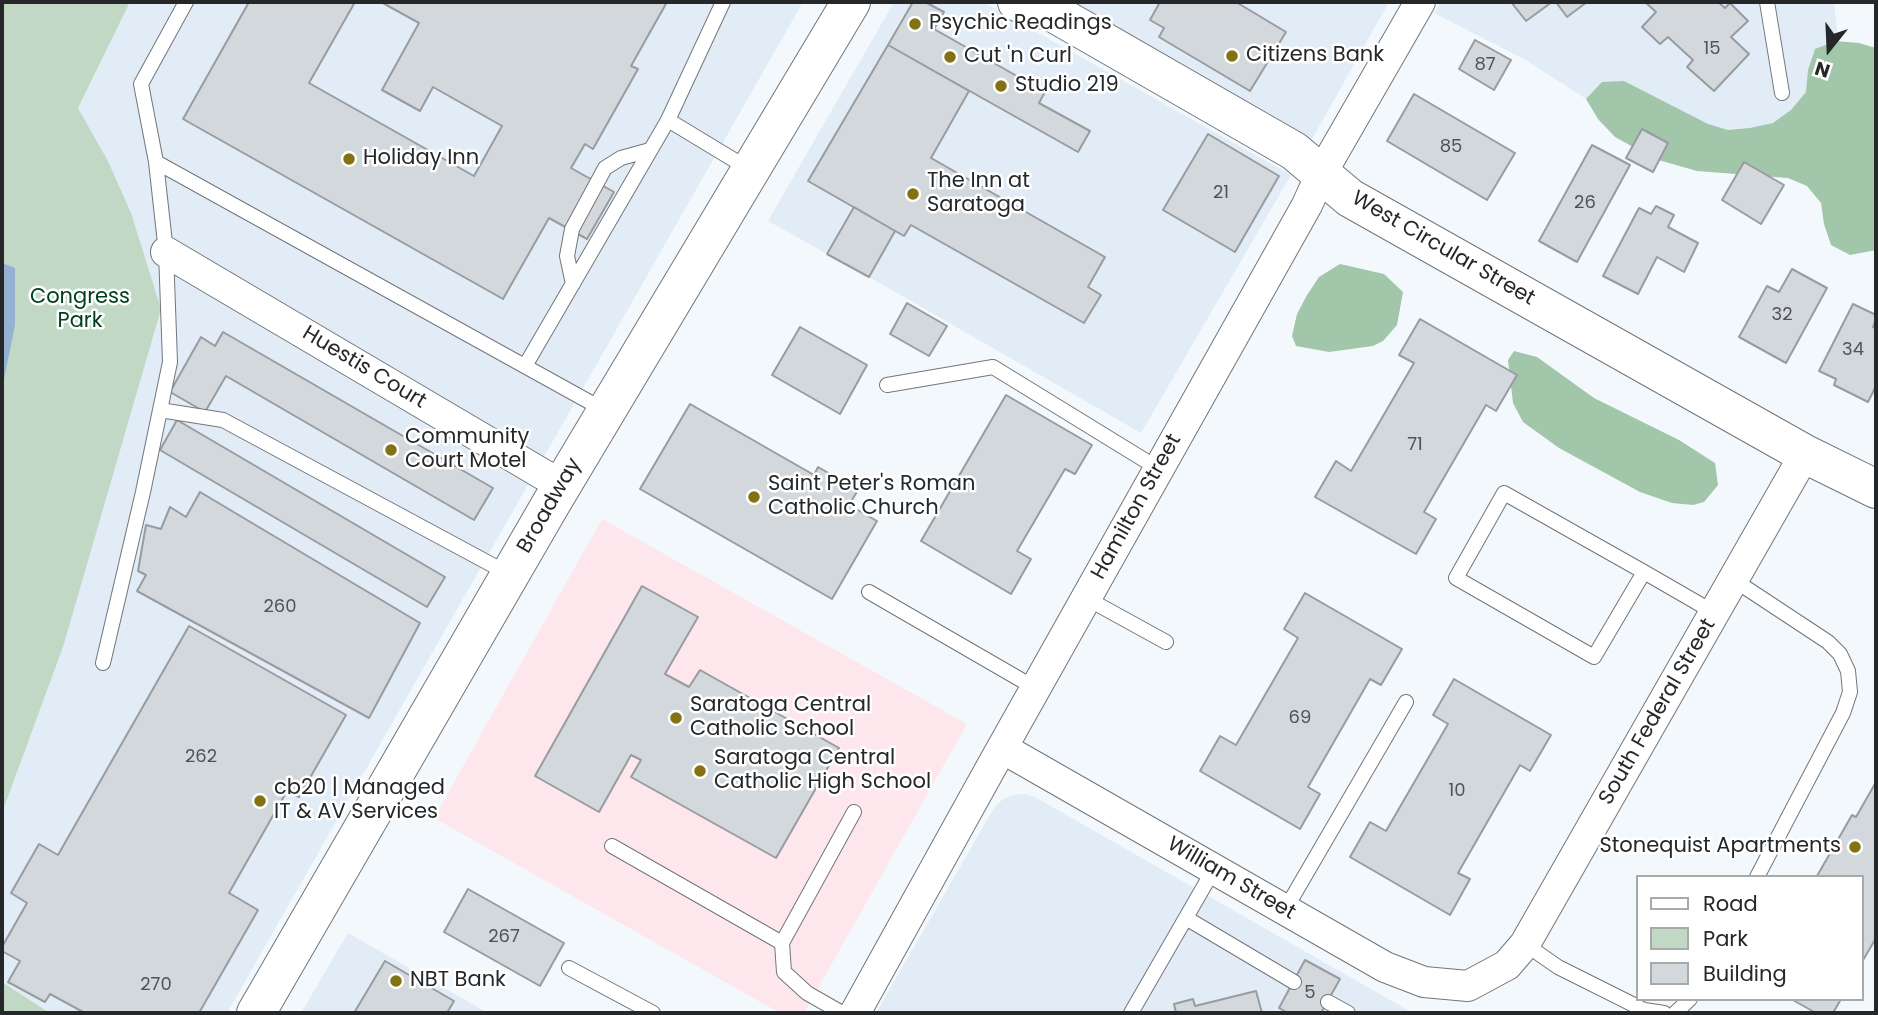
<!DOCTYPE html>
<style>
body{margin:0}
#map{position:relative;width:1878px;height:1015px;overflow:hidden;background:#f3f8fd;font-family:Poppins,sans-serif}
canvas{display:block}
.frame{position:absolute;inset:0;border:4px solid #252729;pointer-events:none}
.legend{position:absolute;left:1636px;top:875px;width:228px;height:126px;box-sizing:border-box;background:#fff;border:2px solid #a8a9a9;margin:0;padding:9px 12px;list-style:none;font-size:21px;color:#252729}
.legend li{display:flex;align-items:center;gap:14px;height:35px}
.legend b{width:35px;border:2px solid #a8a9a9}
.north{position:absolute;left:1794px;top:14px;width:70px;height:70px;-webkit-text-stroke:5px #fff;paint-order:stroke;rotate:198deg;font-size:19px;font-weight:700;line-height:28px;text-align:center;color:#252729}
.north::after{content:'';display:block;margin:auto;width:24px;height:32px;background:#252729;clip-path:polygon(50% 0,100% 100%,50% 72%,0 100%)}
</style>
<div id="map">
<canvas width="1878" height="1015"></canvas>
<div class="frame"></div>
<ul class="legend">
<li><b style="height:9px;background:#fff"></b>Road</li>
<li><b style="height:19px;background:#c1d8c5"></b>Park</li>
<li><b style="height:19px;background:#d3d8dd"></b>Building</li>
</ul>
<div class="north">N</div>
</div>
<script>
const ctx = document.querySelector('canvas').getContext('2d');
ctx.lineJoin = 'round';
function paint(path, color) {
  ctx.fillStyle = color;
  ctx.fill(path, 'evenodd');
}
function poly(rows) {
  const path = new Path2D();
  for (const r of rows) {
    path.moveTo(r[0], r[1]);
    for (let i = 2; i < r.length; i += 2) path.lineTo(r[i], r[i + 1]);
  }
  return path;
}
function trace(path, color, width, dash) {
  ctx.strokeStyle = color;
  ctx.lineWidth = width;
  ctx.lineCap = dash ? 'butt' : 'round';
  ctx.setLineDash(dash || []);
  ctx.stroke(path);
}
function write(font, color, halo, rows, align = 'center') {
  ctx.font = font + ' Poppins,sans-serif';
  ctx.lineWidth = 5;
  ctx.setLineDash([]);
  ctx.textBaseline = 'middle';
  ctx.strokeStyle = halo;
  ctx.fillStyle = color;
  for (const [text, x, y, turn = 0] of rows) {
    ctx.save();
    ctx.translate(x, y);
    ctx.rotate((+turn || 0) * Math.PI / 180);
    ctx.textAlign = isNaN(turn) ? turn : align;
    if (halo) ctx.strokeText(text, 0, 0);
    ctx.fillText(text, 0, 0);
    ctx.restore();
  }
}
paint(poly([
 [130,2,803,2,227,1013,50,1013,2,982,2,813,63,647,131,213,108,161,78,108],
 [894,2,983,2,1291,175,1141,433,883,285,768,221],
 [1075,2,1389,2,1311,141],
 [1441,2,1834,2,1851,166,1616,118,1524,59,1434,13],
 [1024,794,1035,797,1413,1013,876,1013,994,808,1002,800,1012,795],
 [348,933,488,1013,301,1013]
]), '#e1ecf6');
paint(poly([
 [602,519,967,724,804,1013,780,1013,434,818]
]), '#fde7ec');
paint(poly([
 [2,2,130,2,78,108,108,161,131,213,161,309,63,647,2,813],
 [2,982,50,1013,2,1013]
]), '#c1d8c5');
paint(poly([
 [1836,41,1859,43,1876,48,1876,250,1850,255,1831,245,1824,224,1821,203,1807,186,1788,178,1697,171,1655,159,1615,137,1598,119,1586,99,1602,82,1624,81,1708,124,1728,130,1750,128,1773,123,1791,110,1806,92,1808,70,1815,49],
 [1340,264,1384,274,1403,292,1397,325,1383,341,1373,346,1329,352,1296,346,1292,336,1297,314,1307,295,1319,277],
 [1514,351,1537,357,1594,398,1679,440,1715,463,1718,485,1704,502,1693,505,1672,503,1640,492,1559,448,1523,422,1513,403,1508,360]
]), '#a1c6a9');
paint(poly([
 [2,263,15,268,15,325,2,389]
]), '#96b2d3');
const building = poly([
 [249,2,355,2,309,83,474,176,502,126,433,87,420,111,382,90,419,23,381,2,667,2,631,66,638,69,593,149,585,144,571,168,614,192,587,239,549,218,503,299,183,119,249,2],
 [913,2,925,2,944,12,934,29,1045,92,1039,103,1090,131,1078,152,888,45,913,2],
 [1160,2,1236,2,1286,32,1250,91,1159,37,1164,28,1150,20,1160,2],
 [1511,2,1552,2,1526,21,1511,2],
 [1556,2,1587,2,1567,17,1556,2],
 [1645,2,1718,2,1725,8,1730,3,1748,21,1731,37,1749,54,1714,91,1687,67,1693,60,1668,37,1660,44,1642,27,1656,12,1645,2],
 [1475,40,1511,60,1494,90,1459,69,1475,40],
 [888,45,969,91,931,158,1105,257,1088,287,1101,295,1084,323,911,225,904,236,808,181,888,45],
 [1414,94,1515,153,1487,200,1387,141,1414,94],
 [1642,129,1668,143,1653,172,1626,158,1642,129],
 [1208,134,1279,176,1235,252,1163,210,1208,134],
 [1592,145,1630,165,1577,262,1539,241,1592,145],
 [1744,162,1784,185,1761,224,1722,200,1744,162],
 [1656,206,1674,215,1668,227,1698,243,1684,272,1657,257,1638,294,1603,276,1639,208,1651,214,1656,206],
 [854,207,895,231,869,277,827,254,854,207],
 [1792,269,1827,288,1786,363,1739,337,1767,286,1779,292,1792,269],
 [907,303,947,326,929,356,890,334,907,303],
 [1853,304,1876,315,1876,320,1873,327,1876,329,1876,386,1868,402,1834,385,1836,379,1819,371,1853,304],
 [1420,319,1517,375,1496,411,1486,405,1424,512,1436,519,1416,554,1315,497,1336,461,1351,471,1414,363,1399,355,1420,319],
 [800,327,867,365,840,414,772,375,800,327],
 [223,332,493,488,474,520,226,376,205,412,170,392,201,337,215,346,223,332],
 [1006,395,1092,445,1075,474,1065,469,1017,551,1031,559,1011,594,921,541,1006,395],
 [690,404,814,475,818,467,858,490,849,505,877,521,832,599,640,489,690,404],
 [177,420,445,577,427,607,160,450,177,420],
 [200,492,420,623,369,718,137,591,146,575,138,571,146,525,161,529,170,507,186,517,200,492],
 [642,586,698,617,665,674,689,687,700,670,839,748,776,858,631,777,641,760,631,755,599,812,535,776,642,586],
 [1305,593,1402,649,1381,685,1370,679,1308,787,1320,794,1300,829,1200,771,1220,736,1236,745,1298,638,1284,629,1305,593],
 [189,626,346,715,299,797,287,791,229,893,258,910,199,1013,85,1013,50,994,45,1002,8,982,20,961,2,951,2,947,27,903,11,893,39,844,58,855,189,626],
 [1454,679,1551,735,1530,771,1520,765,1458,873,1470,879,1450,915,1350,857,1370,822,1386,831,1448,724,1433,715,1454,679],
 [1876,782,1876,938,1862,962,1862,877,1817,876,1852,815,1856,817,1876,782],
 [468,889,564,943,540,986,444,932,468,889],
 [1305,960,1340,979,1321,1013,1288,1013,1279,1008,1305,960],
 [385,961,454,1001,447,1013,354,1013,385,961],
 [1256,991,1262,1013,1176,1013,1174,1004,1193,999,1195,1006,1256,991],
 [1791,999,1841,999,1833,1013,1816,1013,1791,999]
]);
paint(building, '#d3d8dd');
trace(building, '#989ca0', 2);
const lane = poly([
 [1767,2,1782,93],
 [668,120,723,2],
 [156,162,604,410],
 [573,284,567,256,572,229,605,168,621,158,650,150],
 [525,366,668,120,749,169],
 [887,385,993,367,1159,469],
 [160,410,223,420,509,574],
 [1644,572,1594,657,1456,578,1504,493,1644,572,1715,613],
 [1734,580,1828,642,1840,654,1848,671,1850,692,1843,713,1757,877],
 [869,592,1035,688],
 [1086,598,1166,642],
 [103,663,143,492,170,362,166,252,156,162,141,84,186,2],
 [612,846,782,943],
 [1285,910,1406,702],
 [1186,918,1294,982],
 [1525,944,1558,967,1644,1010,1664,1013],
 [569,968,653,1013],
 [1328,1002,1348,1013],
 [842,1013,807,993,784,972,782,943,854,812],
 [1131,1013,1214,869],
 [1675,1013,1690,999]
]);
const street = poly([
 [166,252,561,485],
 [1002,748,1385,967,1424,982,1468,986,1507,965,1525,944,1805,454],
 [855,1013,993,764,1307,205,1321,174,1420,2]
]);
const secondary = poly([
 [1017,2,1052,12,1294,151,1350,198,1805,454,1876,489]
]);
const highway = poly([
 [256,1013,552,502,851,2]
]);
trace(lane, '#72767b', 16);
trace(street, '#72767b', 32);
trace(secondary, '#72767b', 40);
trace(highway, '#72767b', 40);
trace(lane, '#fff', 14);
trace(street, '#fff', 30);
trace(secondary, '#fff', 38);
trace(highway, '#fff', 38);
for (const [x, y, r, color] of [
 [915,24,7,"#827212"],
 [1232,56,7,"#827212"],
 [950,57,7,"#827212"],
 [1001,86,7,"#827212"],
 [349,159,7,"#827212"],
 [913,194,7,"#827212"],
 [391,450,7,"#827212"],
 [754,497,7,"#827212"],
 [676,718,7,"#827212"],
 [700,771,7,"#827212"],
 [260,801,7,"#827212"],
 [1855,847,7,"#827212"],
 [396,981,7,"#827212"]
]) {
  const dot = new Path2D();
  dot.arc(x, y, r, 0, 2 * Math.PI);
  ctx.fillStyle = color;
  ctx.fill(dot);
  trace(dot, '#fff', 2.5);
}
write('18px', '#505356', null, [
 ["15",1712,49],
 ["87",1485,65],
 ["85",1451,147],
 ["21",1221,193],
 ["26",1585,203],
 ["32",1782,315],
 ["34",1853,350],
 ["71",1415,445],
 ["260",280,607],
 ["69",1300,718],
 ["262",201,757],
 ["10",1457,791],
 ["267",504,937],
 ["270",156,985],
 ["5",1310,993]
]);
write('21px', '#252729', '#fff', [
 ["Psychic Readings",929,24],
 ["Citizens Bank",1246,56],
 ["Cut 'n Curl",964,57],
 ["Studio 219",1015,86],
 ["Holiday Inn",363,159],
 ["The Inn at",927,182],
 ["Saratoga",927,206],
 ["Community",405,438],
 ["Court Motel",405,462],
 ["Saint Peter's Roman",768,485],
 ["Catholic Church",768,509],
 ["Saratoga Central",690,706],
 ["Catholic School",690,730],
 ["Saratoga Central",714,759],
 ["Catholic High School",714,783],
 ["cb20 | Managed",274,789],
 ["IT & AV Services",274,813],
 ["Stonequist Apartments",1841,847,"right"],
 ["NBT Bank",410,981]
], 'left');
write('21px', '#252729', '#fff', [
 ["West Circular Street",1443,249,30],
 ["Huestis Court",364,368,31],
 ["Broadway",550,506,-60],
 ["Hamilton Street",1137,507,-61],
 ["South Federal Street",1658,712,-60],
 ["William Street",1231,879,30]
]);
write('21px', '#01401c', '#fff', [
 ["Congress",80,298],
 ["Park",80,322]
]);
</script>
